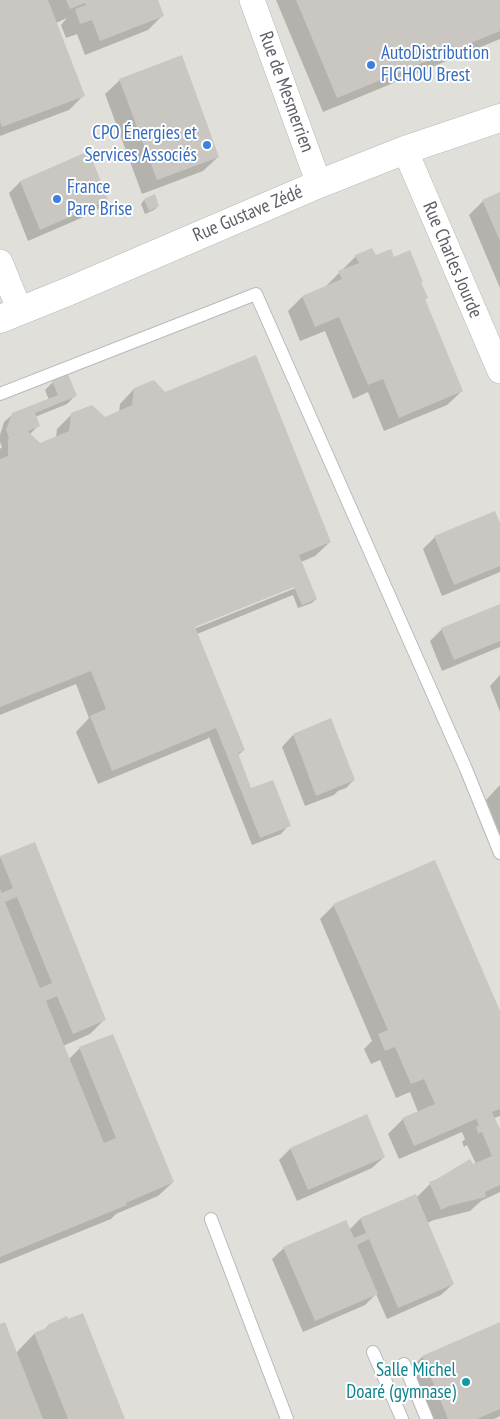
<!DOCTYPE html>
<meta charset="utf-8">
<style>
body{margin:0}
canvas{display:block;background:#efede4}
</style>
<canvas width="500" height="1419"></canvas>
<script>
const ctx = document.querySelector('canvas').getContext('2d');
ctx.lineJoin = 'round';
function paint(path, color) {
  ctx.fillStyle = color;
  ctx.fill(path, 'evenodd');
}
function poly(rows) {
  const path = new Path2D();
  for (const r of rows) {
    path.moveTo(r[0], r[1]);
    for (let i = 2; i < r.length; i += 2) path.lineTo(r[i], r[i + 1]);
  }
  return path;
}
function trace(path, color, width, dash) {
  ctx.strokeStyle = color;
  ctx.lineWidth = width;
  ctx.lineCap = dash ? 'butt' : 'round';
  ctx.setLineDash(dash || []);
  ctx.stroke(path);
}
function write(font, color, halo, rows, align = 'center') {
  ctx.font = font + ' "PT Sans Narrow",sans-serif';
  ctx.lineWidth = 4;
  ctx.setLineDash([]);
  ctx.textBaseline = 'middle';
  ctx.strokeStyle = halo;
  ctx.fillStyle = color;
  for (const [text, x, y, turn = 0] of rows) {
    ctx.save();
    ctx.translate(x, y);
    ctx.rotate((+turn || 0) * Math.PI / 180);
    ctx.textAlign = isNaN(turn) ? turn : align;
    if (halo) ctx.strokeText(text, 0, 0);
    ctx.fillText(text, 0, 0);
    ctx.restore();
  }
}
paint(poly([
 [0,0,500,0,500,1419,0,1419]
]), '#e0dfd9');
paint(poly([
 [0,0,156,0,162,16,148,30,85,55,77,34,66,38,61,25,67,18,56,23,83,96,69,110,0,136],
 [276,0,500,0,500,39,323,112],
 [120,80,218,157,203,171,142,194,105,94],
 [88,153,107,200,95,212,28,241,9,193,20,182],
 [500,194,500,288,469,215,483,201],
 [144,200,158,206,154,210,145,214,141,204],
 [356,256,394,258,420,283,427,298,424,300,462,391,447,405,384,431,368,392,353,399,325,331,300,341,288,311,302,297,325,287],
 [53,382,75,396,67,404,35,417,39,425,30,434,40,445,56,438,57,429,72,414,104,418,119,412,120,404,134,389,164,393,330,542,315,556,301,562,316,599,312,603,298,608,293,595,197,634,244,750,237,756,250,790,289,825,281,834,252,845,209,737,207,739,98,784,76,732,89,718,76,684,0,715,0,449,2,447,0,442,0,435,4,422,13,414,49,400,45,390],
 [297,585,298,587,179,635,179,633],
 [500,526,500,572,442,596,423,549,435,537],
 [500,605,500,647,442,671,430,641,442,629],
 [500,675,500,712,490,686],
 [293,735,354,780,346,788,338,791,334,795,305,806,282,747],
 [500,785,500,835,486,800],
 [1,857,104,1020,90,1034,63,1046,68,1060,80,1048,173,1182,158,1196,116,1214,111,1219,0,1264,0,858],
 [334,905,500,1014,500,1116,494,1118,500,1132,500,1192,481,1201,470,1211,434,1220,427,1223,453,1284,441,1295,387,1319,376,1294,365,1305,303,1332,272,1259,284,1248,349,1230,360,1219,416,1198,430,1184,476,1164,467,1145,464,1147,462,1142,465,1139,462,1132,399,1159,388,1134,403,1119,418,1112,410,1092,396,1098,380,1060,371,1064,364,1049,372,1041,320,919],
 [290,1149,384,1157,372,1168,297,1201,279,1160],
 [500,1323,500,1416,494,1419,428,1419,408,1371,422,1357],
 [0,1325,16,1353,34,1334,43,1331,48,1326,124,1419,0,1419]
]), '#0003');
paint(poly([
 [0,0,48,0,85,96,2,127,0,121],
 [66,0,158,0,164,16,100,41,92,20,80,24,75,9,86,5,85,3,70,9],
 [296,0,500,0,500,31,337,98],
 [182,55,219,157,157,180,119,79],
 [89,151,108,200,40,230,20,181],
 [500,192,500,241,482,200],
 [155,194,159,206,149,211,144,199],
 [372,248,376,255,391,249,394,257,410,250,423,282,421,282,428,298,425,299,463,391,399,418,383,379,368,385,339,317,315,327,302,296,342,279,338,271,359,263,355,255],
 [256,355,331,542,299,555,317,599,302,605,294,587,195,627,245,750,238,753,251,788,273,780,291,826,260,838,216,728,112,771,90,716,106,709,91,671,0,707,0,459,8,456,8,439,9,438,6,430,12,413,58,395,52,381,68,374,77,396,35,413,40,426,28,431,40,443,69,431,71,413,92,405,105,417,132,405,134,388,154,380,165,392],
 [495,511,500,523,500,566,454,585,434,536],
 [500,604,500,641,454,660,441,628],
 [331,718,355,780,316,796,293,734],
 [35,842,106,1020,73,1034,57,996,46,1001,104,1143,116,1138,79,1047,113,1034,174,1182,126,1203,127,1205,0,1257,0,889,2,893,13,888,0,856],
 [17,897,52,983,40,988,5,902],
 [435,860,500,1011,500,1109,492,1112,500,1129,500,1185,485,1192,486,1197,449,1206,441,1210,429,1182,437,1179,470,1159,473,1164,492,1156,482,1132,478,1133,476,1127,479,1125,476,1119,414,1146,402,1118,435,1104,424,1079,411,1084,395,1047,385,1051,378,1034,388,1030,333,904],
 [367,1114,385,1157,308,1190,290,1148],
 [416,1194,454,1284,398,1308,369,1239,357,1245,378,1294,315,1321,283,1247,346,1220,354,1238,366,1233,360,1218],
 [83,1313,125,1419,68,1419,34,1333,49,1327,47,1325,67,1316,68,1319],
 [5,1322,43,1419,0,1419,0,1324],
 [500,1322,500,1409,477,1419,448,1419,422,1356]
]), '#cac7c2');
const service = poly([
 [0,394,256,294,466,769,500,853],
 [211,1219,287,1419],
 [373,1352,402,1419],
 [404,1364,427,1419]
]);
const minor = poly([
 [252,0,319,184],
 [405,150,500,371],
 [0,262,20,311]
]);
const tertiary = poly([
 [0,319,67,292,319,184,405,150,500,118]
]);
trace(service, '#b7b9be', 14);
trace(minor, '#b7b9be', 26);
trace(tertiary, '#b7b9be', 29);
trace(service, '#fff', 12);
trace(minor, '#fff', 25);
trace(tertiary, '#fff', 28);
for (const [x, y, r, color] of [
 [371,65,5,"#3f7fe0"],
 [207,145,5,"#3f7fe0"],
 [57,199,5,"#3f7fe0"],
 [466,1382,5,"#0f9aa8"]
]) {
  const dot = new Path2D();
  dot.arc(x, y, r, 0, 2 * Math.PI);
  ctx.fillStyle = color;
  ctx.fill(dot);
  trace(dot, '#fff', 2);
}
write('19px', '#366cbe', '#fff', [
 ["AutoDistribution",381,54],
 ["FICHOU Brest",381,76],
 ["CPO Énergies et",197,134,"right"],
 ["Services Associés",197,156,"right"],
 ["France",67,188],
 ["Pare Brise",67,210]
], 'left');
write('19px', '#5c5f65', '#fff', [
 ["Rue de Mesmerrien",286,92,70],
 ["Rue Gustave Zédé",248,214,-23],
 ["Rue Charles Jourde",452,260,67]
]);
write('19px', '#0d838f', '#fff', [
 ["Salle Michel",456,1371],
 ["Doaré (gymnase)",456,1393]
], 'right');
</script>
